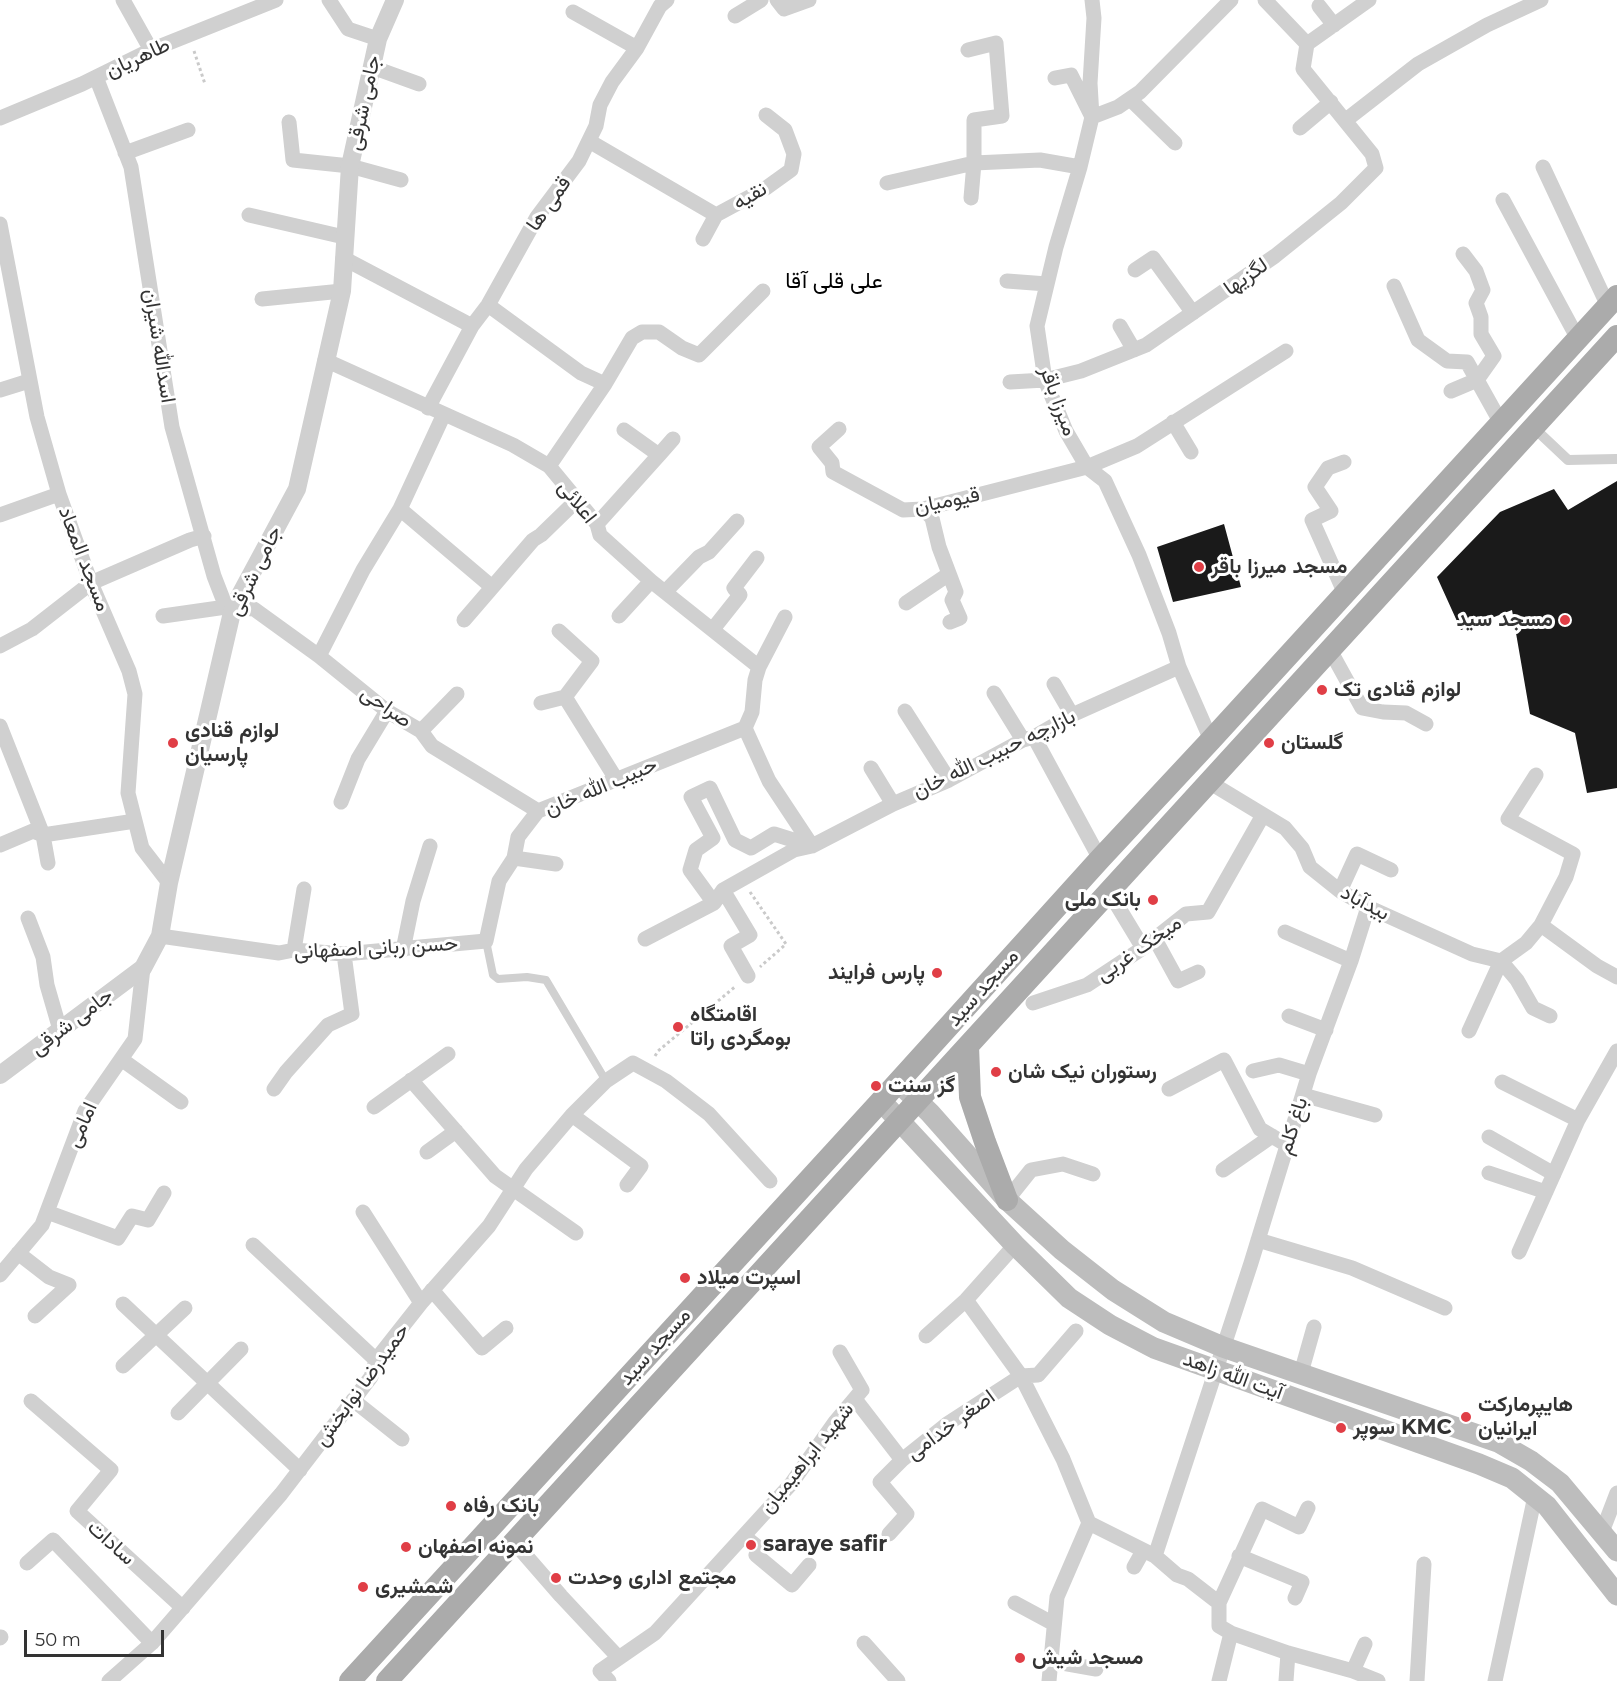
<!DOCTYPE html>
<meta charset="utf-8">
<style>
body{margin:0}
#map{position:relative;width:1617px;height:1681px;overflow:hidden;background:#fff;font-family:Montserrat,sans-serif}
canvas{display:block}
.scale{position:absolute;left:24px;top:1630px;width:140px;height:27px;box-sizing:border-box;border:3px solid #333;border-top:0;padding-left:8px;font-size:18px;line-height:21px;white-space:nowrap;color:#333;-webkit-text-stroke:4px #fff;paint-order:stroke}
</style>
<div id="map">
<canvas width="1617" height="1681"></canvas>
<div class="scale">50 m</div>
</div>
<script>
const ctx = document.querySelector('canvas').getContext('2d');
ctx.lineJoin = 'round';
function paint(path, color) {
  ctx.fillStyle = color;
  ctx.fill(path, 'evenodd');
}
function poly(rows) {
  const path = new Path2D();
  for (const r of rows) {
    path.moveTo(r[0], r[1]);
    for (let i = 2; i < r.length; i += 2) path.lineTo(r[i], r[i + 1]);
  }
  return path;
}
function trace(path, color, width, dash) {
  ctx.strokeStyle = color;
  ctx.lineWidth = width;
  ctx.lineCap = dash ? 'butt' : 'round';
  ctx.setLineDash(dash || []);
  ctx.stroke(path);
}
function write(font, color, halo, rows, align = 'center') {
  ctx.font = font + ' Montserrat,Vazirmatn,sans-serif';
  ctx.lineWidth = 6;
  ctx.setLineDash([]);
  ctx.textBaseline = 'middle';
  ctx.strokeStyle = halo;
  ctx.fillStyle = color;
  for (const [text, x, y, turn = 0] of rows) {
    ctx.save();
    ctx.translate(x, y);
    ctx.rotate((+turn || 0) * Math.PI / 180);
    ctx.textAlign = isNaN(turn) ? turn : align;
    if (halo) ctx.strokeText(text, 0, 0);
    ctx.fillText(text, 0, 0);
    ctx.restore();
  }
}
paint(poly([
 [1617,481,1617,788,1587,793,1575,733,1530,714,1512,610,1461,630,1437,577,1500,512,1554,489,1568,510],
 [1224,524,1241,587,1173,602,1157,547]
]), '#1a1a1a');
trace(poly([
 [194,51,205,84],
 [750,892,786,944,760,967],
 [655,1056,658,1051,736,986]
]), '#cacaca', 3, [3, 3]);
trace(poly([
 [486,941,493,975,498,979,527,977,546,980,606,1081]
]), '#d0d0d0', 8);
trace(poly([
 [1533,427,1568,460,1616,459]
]), '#d0d0d0', 10);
trace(poly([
 [123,0,151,50],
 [329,0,348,29,378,39],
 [777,0,784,9,809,0],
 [1092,0,1094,18,1090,83,1092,117,1080,167,1056,247,1037,326,1045,380,1066,431,1087,467,1105,481,1139,555,1169,633,1179,667,1211,740],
 [1319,6,1334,25],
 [573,12,637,48],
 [735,16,761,0],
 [1307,44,1369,0],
 [968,50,996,43,1002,116,974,120,974,163,971,198],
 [372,67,419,84],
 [96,77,131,167,172,427,214,576,226,607,254,609,319,656,387,711,421,731,432,746,538,811],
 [1055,78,1071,75,1092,117,1118,107,1140,92,1231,0],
 [1130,99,1175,143],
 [0,118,82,84,151,50,276,0],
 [1346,120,1418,64,1487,25,1541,0],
 [289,122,293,160,350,166,401,180],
 [1300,128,1331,102],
 [589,141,716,215,766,188,791,170,794,154,785,130,766,115],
 [125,153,188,130],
 [1543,167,1608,306],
 [887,183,974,163,1040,160,1080,167],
 [1503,200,1578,339],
 [249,215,344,237],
 [0,224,37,417,59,494,91,583,129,671,135,694,128,793,142,848,169,883],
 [703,239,716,215],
 [343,258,472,326],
 [1135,270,1153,258,1193,313],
 [1007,281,1047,284],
 [1394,286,1418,340,1447,361,1467,362,1501,423],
 [262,299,342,291],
 [488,305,581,373,605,384],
 [1120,326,1134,350],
 [1010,382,1045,380,1081,371,1146,345,1275,256,1341,203,1376,168,1372,154,1303,69,1307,44,1265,0],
 [0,390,29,381],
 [1451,391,1477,380,1494,356,1481,334,1481,317,1476,303,1483,290,1476,271,1463,254],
 [428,408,472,326,488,305,537,217,579,161,596,126,600,105,612,82,637,48,660,6,667,0],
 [1173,422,1191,452],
 [839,429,819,447,832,463,833,472,903,510,923,509,1087,467,1137,446,1286,351],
 [659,455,673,439],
 [1344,462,1328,468,1315,487,1331,511,1312,520,1345,594],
 [549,466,605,384,632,338,642,332,659,332,682,348,699,355,763,291],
 [400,509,492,587],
 [923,509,932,518,939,547,956,592,952,600,960,618,950,622],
 [0,515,59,494],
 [597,524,659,455,624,430],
 [665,592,699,557,709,552,737,521],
 [906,603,949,574],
 [163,616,226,607],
 [619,616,651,581],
 [464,620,533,540,541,535,576,501],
 [713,629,740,595,734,588,757,558],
 [559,631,592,661,565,697],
 [0,646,32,629,91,583,190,540,204,536],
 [1330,650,1362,708,1383,712,1406,713,1426,724],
 [319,656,363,570,400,509,444,414],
 [759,667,785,617],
 [1054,684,1072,715],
 [994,693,1023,740],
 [541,703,565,697,616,779],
 [905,711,949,780],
 [0,726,43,835,48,863],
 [745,728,769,781,812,846],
 [421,731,457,694],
 [1034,737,1100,859],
 [871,768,893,804],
 [1209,782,1285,828,1302,848,1310,867,1340,891,1368,907,1472,954,1501,961,1526,943,1541,925,1566,877,1573,854,1508,819,1536,775],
 [341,802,358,759,387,711],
 [0,845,33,831,43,835,135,821],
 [514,858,556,864],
 [723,890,750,935,731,946,748,976],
 [1340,891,1357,854,1391,870],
 [714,903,690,870,696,850,713,838,691,797,710,788,735,840,751,848,774,834,809,845],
 [1117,905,1143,948],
 [28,918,43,957,47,985,60,1030],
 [1541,925,1597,966,1617,977],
 [1285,932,1351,961],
 [160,936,279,953,294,950,344,954,486,941,499,881,514,858,518,837,538,811,745,728,752,712,755,680,759,667,651,581,600,535,597,524,549,466,513,445,325,360],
 [645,939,714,903,723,890,794,850,812,846,893,804,949,780,1023,740,1034,737,1072,715,1179,667],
 [1155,939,1178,981,1198,972],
 [294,950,304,889],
 [403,950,413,901,430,846],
 [1033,1003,1087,985,1143,948,1186,914,1208,912,1263,815],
 [1289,1016,1326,1030],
 [1469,1031,1501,961,1517,980,1533,1008,1550,1016],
 [121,1059,181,1102],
 [1253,1071,1279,1065,1309,1074],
 [411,1080,495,1176,576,1233],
 [1502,1082,1578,1120],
 [274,1089,286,1072,328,1025,352,1014,344,954],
 [1169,1089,1224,1060,1260,1129,1287,1145],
 [1303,1095,1375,1115],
 [374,1107,448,1054],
 [572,1115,641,1166,627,1185],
 [1489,1137,1554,1174],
 [427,1152,456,1131],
 [1223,1170,1272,1136],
 [1489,1173,1546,1192],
 [1007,1200,1031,1170,1063,1164,1093,1174],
 [47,1212,118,1238,132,1216,148,1220,164,1193],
 [363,1212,421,1303],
 [1258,1240,1352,1268,1445,1308],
 [253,1245,376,1360],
 [1519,1252,1578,1120,1617,1051],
 [18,1253,49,1277,69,1285,35,1316],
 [0,1275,42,1225,85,1111,135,1039,143,968],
 [432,1290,482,1348,506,1328],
 [966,1300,1021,1376,1063,1459,1089,1523],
 [123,1304,300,1470],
 [926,1336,966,1300,1015,1245],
 [123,1366,185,1308],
 [1301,1373,1314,1327],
 [855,1399,902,1460],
 [353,1400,402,1439],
 [31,1401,111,1470,77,1511,183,1608],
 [178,1413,241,1349],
 [1089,1523,1155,1556,1177,1575,1188,1579,1219,1603,1219,1626,1231,1633,1288,1653,1353,1671,1378,1681],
 [1602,1532,1617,1493],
 [889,1534,907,1514,880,1482,902,1460,947,1424,1021,1376,1038,1375,1076,1331],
 [744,1536,759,1548,756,1555,792,1585,809,1565],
 [514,1542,561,1596,619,1658],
 [1155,1556,1251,1263,1309,1074,1351,961,1368,907],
 [1239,1556,1302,1582,1295,1598],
 [27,1563,53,1540,152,1643],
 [1134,1567,1143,1551],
 [1015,1603,1054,1624],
 [1219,1603,1262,1509,1299,1527,1308,1508],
 [0,1638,1,1637],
 [864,1643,898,1681],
 [1051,1661,1096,1669],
 [1353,1671,1365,1644],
 [109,1681,152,1643,281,1494,371,1377,376,1360,421,1303,489,1226,526,1169,572,1115,606,1081,633,1063,666,1081,709,1114,770,1181],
 [609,1681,600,1671,655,1633,791,1484,835,1422,862,1390,840,1352],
 [1049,1681,1057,1597,1089,1523],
 [1219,1681,1231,1633],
 [1286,1681,1288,1653],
 [1417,1681,1424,1564],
 [1495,1681,1535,1496]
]), '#d0d0d0', 15);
trace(poly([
 [0,1075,143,968,160,936,169,883,233,608,297,489,342,291,350,166,378,39,395,0]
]), '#d0d0d0', 18);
trace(poly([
 [898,1082,930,1113,1007,1200,1062,1250,1113,1290,1164,1322,1223,1347,1498,1442,1531,1461,1560,1483,1617,1551],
 [881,1101,1015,1245,1069,1298,1110,1325,1154,1348,1479,1464,1512,1478,1547,1506,1617,1595]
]), '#bdbdbd', 21);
trace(poly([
 [968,1046,970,1097,985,1142,1007,1200],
 [350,1681,881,1101,1100,859,1211,740,1617,296],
 [387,1681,1617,336]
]), '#ababab', 22);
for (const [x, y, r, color] of [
 [1199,567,6,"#e03e46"],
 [1565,620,6,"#e03e46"],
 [1322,690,6,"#e03e46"],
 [173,743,6,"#e03e46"],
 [1269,743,6,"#e03e46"],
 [1153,900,6,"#e03e46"],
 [937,973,6,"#e03e46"],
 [678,1027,6,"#e03e46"],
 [996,1072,6,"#e03e46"],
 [876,1086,6,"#e03e46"],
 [685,1278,6,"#e03e46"],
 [1466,1417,6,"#e03e46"],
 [1341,1428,6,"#e03e46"],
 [451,1506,6,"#e03e46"],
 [751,1545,6,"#e03e46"],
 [406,1547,6,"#e03e46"],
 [556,1578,6,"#e03e46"],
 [363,1587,6,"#e03e46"],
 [1020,1658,6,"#e03e46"]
]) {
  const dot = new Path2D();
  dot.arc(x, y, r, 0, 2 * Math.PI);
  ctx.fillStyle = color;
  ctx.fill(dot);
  trace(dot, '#fff', 2);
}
write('21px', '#333', '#fff', [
 ["طاهریان",138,58,-25],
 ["جامی شرقی",364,103,-78],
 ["نقیه",750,196,-30],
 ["قمی ها",549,204,-55],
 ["لگزیها",1246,277,-35],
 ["اسدالله شیران",159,346,81],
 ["میرزا باقر",1058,401,70],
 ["قیومیان",947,501,-11],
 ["اعلائی",577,502,52],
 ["مسجد المعاد",84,559,69],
 ["جامی شرقی",255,571,-64],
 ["صراحی",386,707,35],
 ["بازارچه حبیب الله خان",994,754,-26],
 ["حبیب الله خان",601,787,-23],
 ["بیدآباد",1365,903,28],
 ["حسن ربانی اصفهانی",376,948,-3],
 ["میخک غربی",1139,949,-35],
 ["مسجد سید",983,988,-48],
 ["جامی شرقی",72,1022,-37],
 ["امامی",82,1125,-66],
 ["باغ کلم",1293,1126,-73],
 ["مسجد سید",655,1347,-48],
 ["آیت الله زاهد",1233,1376,20],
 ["حمیدرضا نوابخش",362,1385,-54],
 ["اصغر خدامی",951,1425,-36],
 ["شهید ابراهیمیان",807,1458,-51],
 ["سادات",111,1543,42]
]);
write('bold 21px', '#333', '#fff', [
 ["مسجد میرزا باقر",1211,567],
 ["مسجد سید",1553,620,"right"],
 ["لوازم قنادی تک",1334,690],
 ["لوازم قنادی",185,731],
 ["پارسیان",185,755],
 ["گلستان",1281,743],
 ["بانک ملی",1141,900,"right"],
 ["پارس فرایند",925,973,"right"],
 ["اقامتگاه",690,1015],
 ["بومگردی راتا",690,1039],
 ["رستوران نیک شان",1008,1072],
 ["گز سنت",888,1086],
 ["اسپرت میلاد",697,1278],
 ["هایپرمارکت",1478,1405],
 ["ایرانیان",1478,1429],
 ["سوپر KMC",1353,1428],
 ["بانک رفاه",463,1506],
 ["saraye safir",763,1545],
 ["نمونه اصفهان",418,1547],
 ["مجتمع اداری وحدت",568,1578],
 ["شمشیری",375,1587],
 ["مسجد شیش",1032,1658]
], 'left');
write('22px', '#000', '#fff', [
 ["علی قلی آقا",834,282]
]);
</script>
